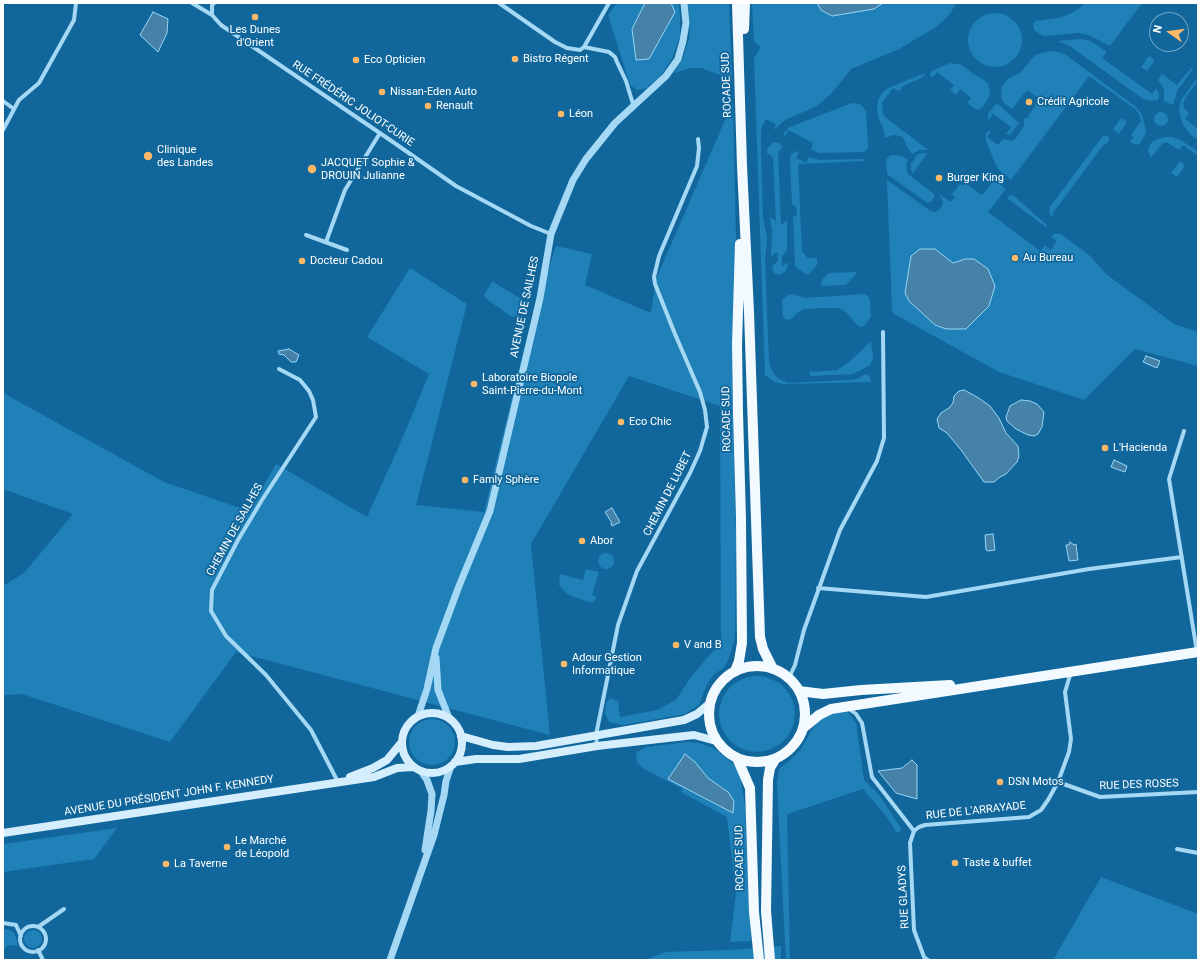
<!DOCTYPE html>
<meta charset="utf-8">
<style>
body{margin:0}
#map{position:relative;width:1201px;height:963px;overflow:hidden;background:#11679b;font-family:Roboto,sans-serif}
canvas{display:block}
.frame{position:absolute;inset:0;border:4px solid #fff;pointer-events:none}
.north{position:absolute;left:1149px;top:12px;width:40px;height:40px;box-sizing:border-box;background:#11679b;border:1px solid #70a4c3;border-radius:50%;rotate:284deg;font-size:11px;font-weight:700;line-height:16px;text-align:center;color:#fff}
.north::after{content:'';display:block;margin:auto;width:14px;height:18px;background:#ffb768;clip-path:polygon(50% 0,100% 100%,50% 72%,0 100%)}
</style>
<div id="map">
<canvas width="1201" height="963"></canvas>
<div class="frame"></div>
<div class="north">N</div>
</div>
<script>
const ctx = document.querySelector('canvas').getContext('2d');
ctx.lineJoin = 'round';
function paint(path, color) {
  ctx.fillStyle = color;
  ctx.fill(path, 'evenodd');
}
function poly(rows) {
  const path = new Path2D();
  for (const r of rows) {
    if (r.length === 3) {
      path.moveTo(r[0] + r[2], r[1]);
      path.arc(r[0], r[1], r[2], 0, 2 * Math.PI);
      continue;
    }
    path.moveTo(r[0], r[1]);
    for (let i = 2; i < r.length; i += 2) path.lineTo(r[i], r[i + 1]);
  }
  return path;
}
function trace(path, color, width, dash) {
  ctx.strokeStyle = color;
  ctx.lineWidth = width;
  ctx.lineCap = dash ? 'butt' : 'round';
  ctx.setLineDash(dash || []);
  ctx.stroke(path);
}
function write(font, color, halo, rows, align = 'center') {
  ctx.font = font + ' Roboto,sans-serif';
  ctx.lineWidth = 3.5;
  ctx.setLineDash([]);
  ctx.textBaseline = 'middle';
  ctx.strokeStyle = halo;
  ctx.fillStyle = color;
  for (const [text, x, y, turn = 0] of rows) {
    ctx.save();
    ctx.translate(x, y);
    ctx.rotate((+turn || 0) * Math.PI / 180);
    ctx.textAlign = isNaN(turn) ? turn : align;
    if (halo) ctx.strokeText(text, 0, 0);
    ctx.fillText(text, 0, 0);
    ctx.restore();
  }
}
paint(poly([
 [617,3,678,3,679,5,680,16,680,36,672,59,659,78,645,89,637,90,630,85,608,15],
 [688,3,729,3,732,79,701,68,690,68,674,73,683,58,689,38,690,23],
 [752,3,956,3,950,14,936,27,899,49,851,69,832,93,817,106,785,120,774,130,776,124,766,119,761,129,761,153,763,217,767,238,765,260,769,362,771,369,774,374,779,379,788,383,850,380,857,379,865,374,869,376,871,382,783,384,775,382,765,375,754,58,761,47,754,42],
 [1084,3,1142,3,1110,46,1089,35,1079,33,1043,36,1034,30,1033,24,1035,21,1059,18,1070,14,1080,8],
 [995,40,27],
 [1080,39,1091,41,1107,52,1102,58,1152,94,1156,89,1159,93,1158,100,1151,101,1143,99,1070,46,1058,41],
 [1049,51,1058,52,1066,55,1136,107,1142,115,1146,131,1145,135,1141,142,1139,144,1136,145,1130,142,1134,137,1131,135,1141,121,1139,114,1135,109,1089,76,1011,180,998,169,995,163,986,141,986,133,987,131,991,131,987,137,998,145,1003,139,1011,141,1016,138,1024,126,1024,118,1026,119,1040,99,1027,90,1012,109,1003,102,1001,96,1002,86,1008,79,1021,72,1035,55],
 [1149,56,1155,60,1147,71,1141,67],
 [950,63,962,65,972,73,984,80,988,84,990,91,989,97,982,108,977,110,967,103,971,98,960,89,956,95,950,90,954,85,937,72,933,77,931,76,930,73,932,71],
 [1191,68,1193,69,1177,91,1173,105,1164,101,1164,89,1158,80,1162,74,1177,85],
 [925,73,923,77,903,86,899,91,893,88,882,103,883,113,885,117,928,150,919,150,913,154,908,149,904,139,901,136,893,135,886,138,885,137,883,127,878,117,877,107,878,100,882,93,888,88],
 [1198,77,1198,80,1185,99,1183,104,1185,109,1189,113,1185,119,1198,129,1198,140,1191,135,1183,125,1179,110,1181,100],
 [733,102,736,239,732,380,736,536,735,638,729,658,724,668,714,674,707,684,699,705,685,714,623,725,609,722,605,713,606,703,610,698,618,701,620,717,657,710,676,700,689,680,706,659,721,643,720,406,629,376,531,544,550,735,236,652,170,742,22,694,3,695,3,586,24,573,73,514,3,489,3,393,164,482,249,511,276,464,367,517,399,446,429,374,367,337,410,268,467,304,416,505,484,512,526,340,556,246,592,254,585,285,651,313,656,279],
 [852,103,860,104,863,107,866,111,868,144,868,149,864,152,818,153,811,149,813,143,788,130,785,136,784,135,784,132,790,127],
 [998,104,1019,123,1010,135,1006,134,1011,127,993,114,989,120,988,118,988,114,995,105],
 [1161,119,7],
 [1121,118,1127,122,1119,134,1113,129],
 [1105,135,1110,138,1106,145,1104,144,1053,213,1054,214,1052,217,1049,213,1050,207,1102,137],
 [1166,137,1172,137,1180,140,1190,146,1198,151,1198,156,1183,145,1179,150,1166,142,1162,144,1151,158,1148,151,1150,145,1152,142,1158,139],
 [775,142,779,143,783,147,778,152,781,225,787,220,787,251,782,256,782,266,788,262,787,268,785,272,779,275,774,273,772,266,778,261,777,252,771,256,772,231,770,217,776,221,773,157,767,153,767,150,771,144],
 [797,151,799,152,796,158,806,163,809,157,819,160,864,159,864,161,798,164,802,251,805,255,808,258,817,258,817,265,809,274,805,274,795,266,793,215,797,217,796,207,792,204,790,159,791,154],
 [922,153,927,154,913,173,911,170,911,164,917,155],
 [892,155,902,156,908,160,906,164,907,171,909,175,934,194,934,197,932,201,928,203,926,202,887,174,886,160,889,156],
 [1180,161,1185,166,1177,177,1171,173],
 [987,177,993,178,1006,189,988,212,1040,251,1045,245,1051,250,1057,241,1051,237,1054,234,1061,234,1089,255,1106,274,1174,324,1198,332,1198,366,1135,349,1084,400,999,372,894,314,892,310,887,180,929,210,934,212,939,210,942,206,943,202,939,194,951,202,955,197,952,194,960,184,963,186,965,183,982,195,992,183,986,178],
 [1010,195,1014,196,1047,225,1047,228,1007,198],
 [856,272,856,274,846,285,822,286,821,285,822,280,829,273],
 [492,282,493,282,523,300,524,303,516,316,512,317,485,298,484,295],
 [793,294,804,298,865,294,868,296,870,300,871,317,864,326,861,327,858,326,847,313,839,308,822,308,804,309,797,313,791,319,786,320,783,316,782,300,788,295],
 [871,341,873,359,870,365,853,374,810,376,810,372,837,370,848,363],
 [606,561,8],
 [586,569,599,572,592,595,597,597,592,603,571,596,565,592,559,585,560,574,583,580],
 [757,714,38],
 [838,711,848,712,856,723,864,780,880,796,902,830,897,833,887,817,863,789,787,814,790,960,786,960,777,783,779,769,790,760,801,749,811,731,821,718],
 [432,742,23],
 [686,742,699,743,713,748,734,764,740,774,745,806,751,941,730,942,736,894,727,817,681,792,683,789,644,769,637,762,636,753,646,747],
 [117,828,94,859,3,872,3,844],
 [1101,877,1198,914,1198,960,1053,960],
 [8,929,14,933,17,940,17,946,9,945,3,950,3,933,4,930],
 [33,939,9],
 [781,946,781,960,645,960,666,952,729,950]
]), '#1f81b8');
const water = poly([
 [645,3,671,3,675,12,649,59,636,60,632,29,645,3],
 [817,3,883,3,874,9,832,16,821,10,817,3],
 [153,12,168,19,167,33,158,52,140,35,153,12],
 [920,249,935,249,953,263,965,259,974,259,988,269,995,286,989,306,966,329,946,329,935,325,909,301,905,293,911,256,920,249],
 [289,349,299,355,296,362,291,362,284,355,279,354,278,351,289,349],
 [1146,356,1160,361,1157,368,1143,362,1146,356],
 [964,390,977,397,990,406,999,418,1006,433,1018,446,1019,456,1017,462,1006,474,1000,477,994,482,984,482,961,450,947,433,939,428,937,419,941,413,949,408,953,403,954,396,959,391,964,390],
 [1021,400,1030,401,1037,404,1044,412,1042,427,1038,434,1034,436,1028,435,1016,429,1007,421,1006,417,1010,406,1021,400],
 [1114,460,1127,466,1125,472,1111,467,1114,460],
 [612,508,620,522,612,526,611,524,612,523,605,512,612,508],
 [993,534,995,550,988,551,986,550,985,535,993,534],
 [1070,542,1074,545,1076,544,1078,560,1069,561,1066,545,1069,545,1070,542],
 [685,754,695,762,708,778,728,792,734,801,733,813,668,779,685,754],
 [912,760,917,765,917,799,896,793,878,771,902,768,912,760]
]);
paint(water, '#4682a7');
trace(water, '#96d6f8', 1);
trace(poly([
 [192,3,212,15,221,25,393,142,456,186,531,226,551,234],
 [499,3,555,42,567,48,580,50,584,47,609,52,615,57,617,62,626,81,633,104],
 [212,15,212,5,214,3],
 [584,47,609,3],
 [3,101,14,109],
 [3,130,19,100,39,83,74,20,76,3],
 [306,235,347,250],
 [326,242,345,190,380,133],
 [279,369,300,380,309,391,313,400,316,417,262,500,238,540,212,590,211,611,226,636,266,675,311,730,338,782],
 [1184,431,1169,479,1197,652],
 [818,588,926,597,1089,569,1182,557],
 [789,678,795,665,804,630,840,530,877,461,884,438,883,332],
 [848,708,856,714,862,723,872,777,914,831],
 [597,746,596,735,618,625,637,571,690,473,700,451,707,427,705,410,700,392,675,334,655,284,654,277,659,256,697,166,699,148,698,139],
 [1058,782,1100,797,1198,792],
 [1177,849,1198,853],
 [3,923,16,925,21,936],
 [33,939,13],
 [38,927,64,909],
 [38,950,43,960],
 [928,960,924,957,914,930,910,843,914,831,919,827,925,825,1029,817,1041,810,1048,800,1058,782,1069,752,1071,739,1065,692,1071,672]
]), '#a4d8f4', 4);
trace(poly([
 [436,658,438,690,449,718],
 [418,716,427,689,436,648,459,586,490,511,540,298,551,234,573,180,586,159,615,123,666,76,678,59,683,41,686,23,684,3],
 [421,771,427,780,432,794,431,811,425,850],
 [390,960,434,835,444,795,446,781,451,766]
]), '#a4d8f4', 7);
trace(poly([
 [432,743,30],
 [461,736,493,745,508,747,536,746,684,720,697,714,710,703],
 [455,762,476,759,519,759,597,746,694,735,716,741],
 [350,777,373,768,387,760,401,743],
 [3,833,374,777,397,768,414,767]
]), '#d5eefd', 8);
trace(poly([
 [737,3,742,166,749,312,760,637,763,649,773,669],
 [744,29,745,3],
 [757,714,48],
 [735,671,739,661,742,643,741,519,738,413,737,345,740,244],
 [799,691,823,694,861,690,950,685],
 [803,728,819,715,831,709,1198,652],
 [737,758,750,788,754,912,759,960],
 [770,960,766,911,768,780,770,768,776,758]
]), '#f2f9ff', 10);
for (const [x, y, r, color] of [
 [255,17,4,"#ffb768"],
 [515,59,4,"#ffb768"],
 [356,60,4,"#ffb768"],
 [382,92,4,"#ffb768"],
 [1029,102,4,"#ffb768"],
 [428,106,4,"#ffb768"],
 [561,114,4,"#ffb768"],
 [148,156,5,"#ffb768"],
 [312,169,5,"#ffb768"],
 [939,178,4,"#ffb768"],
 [1015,258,4,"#ffb768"],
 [302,261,4,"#ffb768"],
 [474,384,4,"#ffb768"],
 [621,422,4,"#ffb768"],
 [1105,448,4,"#ffb768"],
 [465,480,4,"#ffb768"],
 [582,541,4,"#ffb768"],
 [676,645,4,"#ffb768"],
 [564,664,4,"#ffb768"],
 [1000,782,4,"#ffb768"],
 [227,847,4,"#ffb768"],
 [955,863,4,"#ffb768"],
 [166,864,4,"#ffb768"]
]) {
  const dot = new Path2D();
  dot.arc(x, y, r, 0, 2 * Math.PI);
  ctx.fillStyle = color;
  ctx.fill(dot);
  trace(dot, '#11679b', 1.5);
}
write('11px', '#fff', '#11679b', [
 ["Les Dunes",255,30,"center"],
 ["d'Orient",255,43,"center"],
 ["Bistro Régent",523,59],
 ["Eco Opticien",364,60],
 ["Nissan-Eden Auto",390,92],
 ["Crédit Agricole",1037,102],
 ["Renault",436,106],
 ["Léon",569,114],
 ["Clinique",157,150],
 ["des Landes",157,163],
 ["JACQUET Sophie &",321,163],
 ["DROUIN Julianne",321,176],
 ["Burger King",947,178],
 ["Au Bureau",1023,258],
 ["Docteur Cadou",310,261],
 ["Laboratoire Biopole",482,378],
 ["Saint-Pierre-du-Mont",482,391],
 ["Eco Chic",629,422],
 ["L'Hacienda",1113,448],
 ["Famly Sphère",473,480],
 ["Abor",590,541],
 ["V and B",684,645],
 ["Adour Gestion",572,658],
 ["Informatique",572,671],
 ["DSN Motos",1008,782],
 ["Le Marché",235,841],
 ["de Léopold",235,854],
 ["Taste & buffet",963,863],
 ["La Taverne",174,864]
], 'left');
write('11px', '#fff', '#11679b', [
 ["ROCADE SUD",727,85,-92],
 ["RUE FRÉDÉRIC JOLIOT-CURIE",353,104,34],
 ["AVENUE DE SAILHES",525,307,-78],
 ["ROCADE SUD",727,419,-91],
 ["CHEMIN DE LUBET",668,494,-63],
 ["CHEMIN DE SAILHES",235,530,-61],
 ["RUE DES ROSES",1139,785,-2],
 ["AVENUE DU PRÉSIDENT JOHN F. KENNEDY",169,796,-9],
 ["RUE DE L'ARRAYADE",976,811,-6],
 ["ROCADE SUD",740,858,-91],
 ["RUE GLADYS",904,897,-93]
]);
</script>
